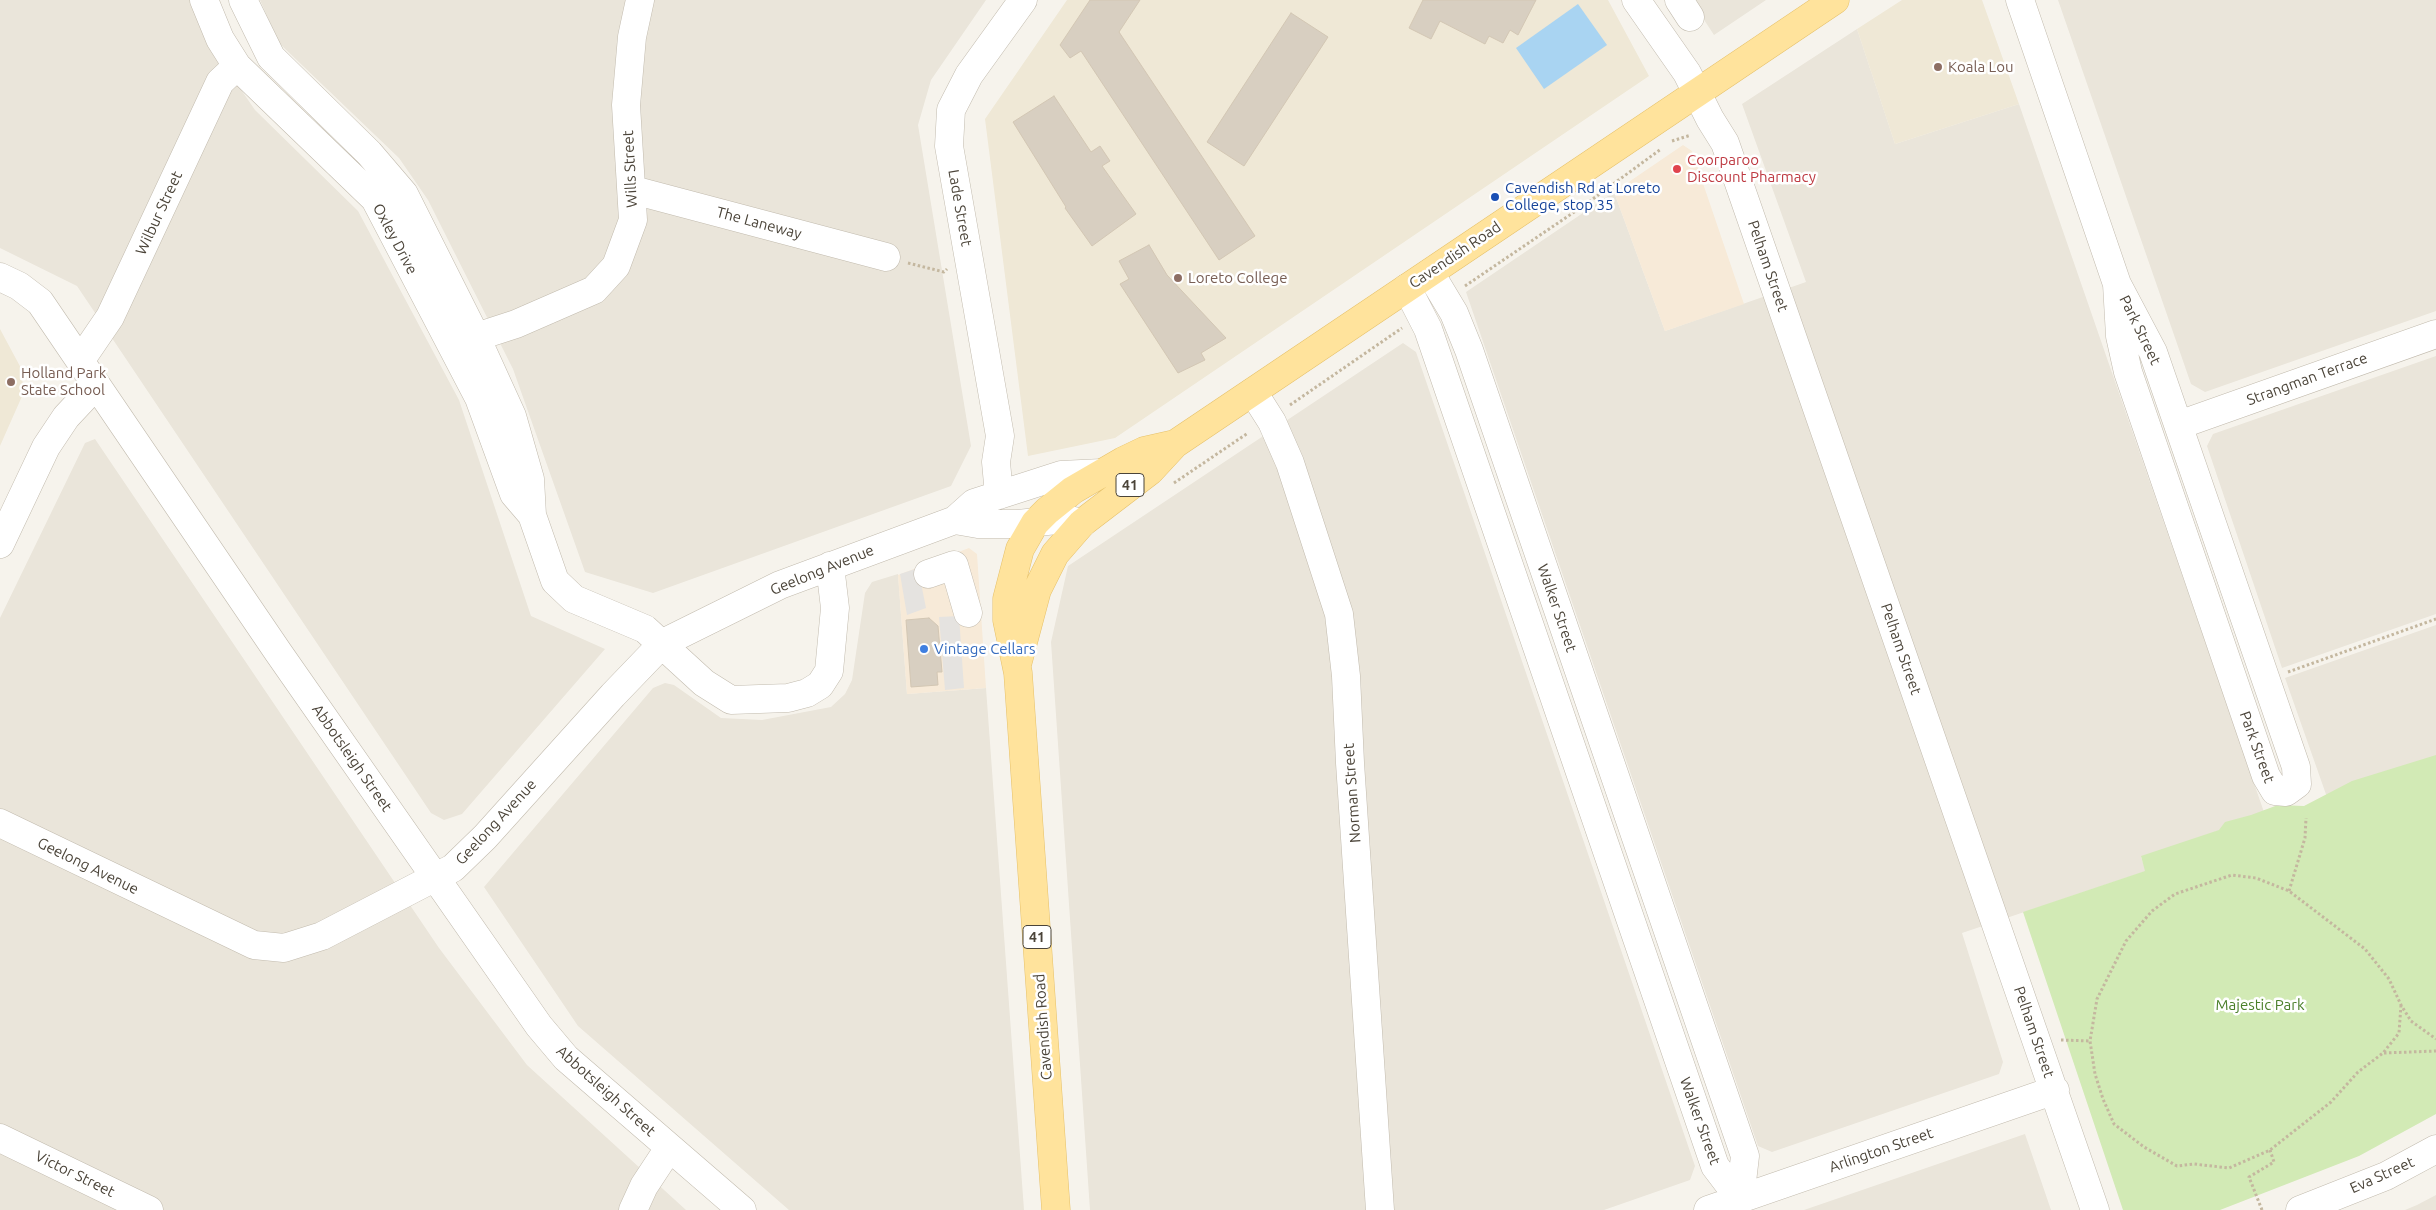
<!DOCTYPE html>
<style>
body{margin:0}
canvas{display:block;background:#f6f3ec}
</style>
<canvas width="2436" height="1210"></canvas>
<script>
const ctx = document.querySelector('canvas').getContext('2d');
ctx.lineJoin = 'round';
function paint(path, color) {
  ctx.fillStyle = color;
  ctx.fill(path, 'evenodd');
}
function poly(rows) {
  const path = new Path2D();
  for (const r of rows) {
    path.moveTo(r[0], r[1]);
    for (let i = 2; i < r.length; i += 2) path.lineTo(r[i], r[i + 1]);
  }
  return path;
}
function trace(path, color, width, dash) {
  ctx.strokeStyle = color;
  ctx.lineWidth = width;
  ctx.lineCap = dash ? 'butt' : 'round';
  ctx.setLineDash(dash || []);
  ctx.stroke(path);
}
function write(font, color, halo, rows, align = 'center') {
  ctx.font = font + ' Ubuntu,sans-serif';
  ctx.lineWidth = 5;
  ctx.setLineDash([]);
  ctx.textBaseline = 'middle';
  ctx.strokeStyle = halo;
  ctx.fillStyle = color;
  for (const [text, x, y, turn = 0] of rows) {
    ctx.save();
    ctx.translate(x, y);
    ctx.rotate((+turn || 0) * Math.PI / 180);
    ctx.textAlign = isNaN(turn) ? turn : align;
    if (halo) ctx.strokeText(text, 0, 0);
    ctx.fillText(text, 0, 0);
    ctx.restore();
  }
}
paint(poly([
 [0,0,190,0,206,39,255,110,358,211,459,400,531,616,605,649,462,814,444,820,431,813,77,286,0,248],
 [260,0,986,0,931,80,918,125,971,446,951,486,653,593,585,572,513,369,428,200,399,158,279,43],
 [1691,0,1766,0,1714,35],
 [2058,0,2436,0,2436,311,2205,392,2191,384],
 [1857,29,1895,144,2019,104,2265,815,2141,857,2146,871,1962,933,2003,1062,1999,1074,1772,1152,1758,1146,1466,292,1614,192,1665,331,1806,282,1742,104],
 [1403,343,1416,352,1695,1166,1690,1180,1604,1210,1090,1210,1051,642,1068,566],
 [2436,356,2436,614,2282,668,2207,446,2213,434],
 [95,439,439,948,527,1065,686,1210,0,1210,0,618,85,443],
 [898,574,907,694,986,688,1024,1210,789,1210,578,1026,484,887,653,688,665,683,674,685,721,718,762,720,831,707,845,694,852,680,865,593,872,582],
 [2436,625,2436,764,2328,800,2285,678],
 [2025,1134,2051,1210,1804,1210],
 [2436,1195,2436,1210,2405,1210,2417,1205]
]), '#eae5da');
paint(poly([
 [1683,145,1692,151,1744,304,1665,331,1614,192],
 [969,548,977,554,986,688,907,694,898,575]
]), '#f7ead8');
paint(poly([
 [1067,0,1608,0,1649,76,1115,438,1028,456,985,119],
 [1902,0,1982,0,2019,104,1895,144,1857,29],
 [0,329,22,370,23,394,0,446]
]), '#efe8d6');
paint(poly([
 [2436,755,2436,1114,2359,1156,2220,1210,2123,1210,2023,912,2145,871,2141,856,2219,830,2225,822,2251,815,2278,805,2304,806,2352,781]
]), '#d2eab5');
paint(poly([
 [918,568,926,608,907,615,900,574],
 [959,616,964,688,945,690,939,617]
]), '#e5e3e0');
paint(poly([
 [1578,4,1607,45,1544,89,1516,48]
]), '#a9d4f2');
const building = poly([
 [1090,0,1140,0,1119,32,1255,236,1219,260,1081,51,1070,58,1060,45,1090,0],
 [1423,0,1536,0,1518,35,1510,30,1503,43,1489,36,1485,44,1440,21,1431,39,1409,28,1423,0],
 [1291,13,1328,37,1244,166,1207,142,1291,13],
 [1054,96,1091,152,1100,146,1110,161,1102,166,1136,214,1092,246,1065,208,1066,207,1013,122,1054,96],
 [1149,245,1167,275,1226,338,1201,353,1205,360,1178,373,1120,284,1129,279,1119,261,1149,245],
 [929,618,938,626,942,672,937,672,938,685,911,687,906,620,929,618]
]);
paint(building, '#d8cfc1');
trace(building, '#d3c7b4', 1);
const minor = poly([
 [204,0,220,39,237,66,375,199,479,398,514,494,532,515],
 [243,0,271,57,369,153,404,194,476,337,512,416,530,479,532,515,555,581,574,599,645,629,704,683,731,700,788,698,807,693,820,685,829,671,835,608,830,566],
 [1636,0,1687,73,1710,119,1725,143,2095,1210],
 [1679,0,1690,17],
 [2020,0,2117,284,2153,352,2296,767,2297,784,2286,792,2275,791,2266,776,2128,372,2120,336,2117,284],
 [633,190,886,257],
 [1430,273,1454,313,1469,350,1745,1156,1740,1199],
 [0,277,19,286,40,302,278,652,539,1026,566,1058,742,1210],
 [1407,288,1428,329,1715,1166,1740,1199],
 [476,337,516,324,594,290,616,266,633,220,626,105,632,37,640,0],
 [80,361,110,317,220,82,237,66],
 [1253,392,1272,422,1290,463,1339,614,1346,676,1350,763,1380,1210],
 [2179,425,2436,334],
 [999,495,996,462,1000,436,949,146,951,110,969,75,1023,0],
 [955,520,978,524,1018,524,1066,519,1082,523],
 [0,544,46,447,66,417,96,385],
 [928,574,954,565,968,613],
 [0,823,254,945,284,948,322,936,453,868,485,837,613,695,663,643,780,585,955,520,974,503,1061,475,1102,473],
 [0,1138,149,1210],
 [633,1210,644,1186,669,1148],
 [1708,1210,2055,1090],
 [2300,1210,2386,1176,2436,1149]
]);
const major = poly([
 [1017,665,1037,590,1055,554,1082,523,1150,471,1175,444,1835,0],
 [1056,1210,1018,673,1007,620,1007,599,1020,549,1035,523,1047,511,1073,490,1123,461,1144,451,1175,444]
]);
trace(minor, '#c2bbae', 29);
trace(major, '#e6c16a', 29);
trace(poly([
 [1672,141,1691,135],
 [908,263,944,272,947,269],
 [1465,286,1586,204,1661,149],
 [1290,405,1402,328],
 [1174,483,1248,433],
 [2288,672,2436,619],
 [2289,891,2305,838,2306,818],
 [2401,1005,2399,1033,2383,1053,2358,1072,2331,1102,2270,1150,2229,1168,2194,1164,2177,1166,2144,1147,2114,1124,2103,1099,2095,1074,2090,1041,2097,999,2126,941,2152,911,2175,894,2232,875,2256,878,2289,891,2365,949,2389,979,2401,1005,2411,1021,2436,1039],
 [2061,1040,2090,1041],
 [2384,1053,2436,1051],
 [2262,1210,2249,1177,2274,1162,2270,1150]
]), '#c4b79f', 3, [2.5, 2.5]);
trace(minor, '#fff', 28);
trace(major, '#ffe39c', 28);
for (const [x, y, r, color] of [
 [1938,67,5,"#8d6e63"],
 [1677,169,5,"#e0444e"],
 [1495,197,5,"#1a4fb4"],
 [1178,278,5,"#8d6e63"],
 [11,382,5,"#8d6e63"],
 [924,649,5,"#3f7fe0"]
]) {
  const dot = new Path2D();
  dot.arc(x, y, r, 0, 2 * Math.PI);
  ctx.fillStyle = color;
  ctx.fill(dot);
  trace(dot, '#fff', 2);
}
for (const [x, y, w] of [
 [1130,485,28],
 [1037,937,28]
]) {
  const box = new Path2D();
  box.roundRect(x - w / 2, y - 11.5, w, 23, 4);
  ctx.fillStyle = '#fff';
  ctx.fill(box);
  trace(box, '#4b4439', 1);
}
write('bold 14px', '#4b4439', null, [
 ["41",1130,485],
 ["41",1037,937]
]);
write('15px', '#785e54', '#fff', [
 ["Koala Lou",1948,67],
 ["Loreto College",1188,278],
 ["Holland Park",21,373],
 ["State School",21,390]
], 'left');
write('15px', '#be3a42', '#fff', [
 ["Coorparoo",1687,160],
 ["Discount Pharmacy",1687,177]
], 'left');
write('15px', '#4b4439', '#fff', [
 ["Wills Street",630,169,-93],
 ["Lade Street",960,208,80],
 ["Wilbur Street",159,213,-65],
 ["The Laneway",759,223,15],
 ["Oxley Drive",395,239,62],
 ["Cavendish Road",1455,255,-34],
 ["Pelham Street",1768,266,71],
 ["Park Street",2140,330,64],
 ["Strangman Terrace",2307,379,-20],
 ["Geelong Avenue",822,570,-22],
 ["Walker Street",1557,608,71],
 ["Pelham Street",1901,649,71],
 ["Park Street",2257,747,70],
 ["Abbotsleigh Street",352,758,55],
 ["Norman Street",1352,793,-94],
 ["Geelong Avenue",496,822,-47],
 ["Geelong Avenue",88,866,26],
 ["Cavendish Road",1043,1027,-94],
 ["Pelham Street",2034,1032,71],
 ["Abbotsleigh Street",606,1091,42],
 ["Walker Street",1700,1121,70],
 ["Arlington Street",1881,1150,-19],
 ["Victor Street",75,1174,26],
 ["Eva Street",2382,1175,-24]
]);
write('15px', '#164399', '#fff', [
 ["Cavendish Rd at Loreto",1505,188],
 ["College, stop 35",1505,205]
], 'left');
write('15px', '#366cbe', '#fff', [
 ["Vintage Cellars",934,649]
], 'left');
write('15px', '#4a7f2a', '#fff', [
 ["Majestic Park",2260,1005]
]);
</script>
